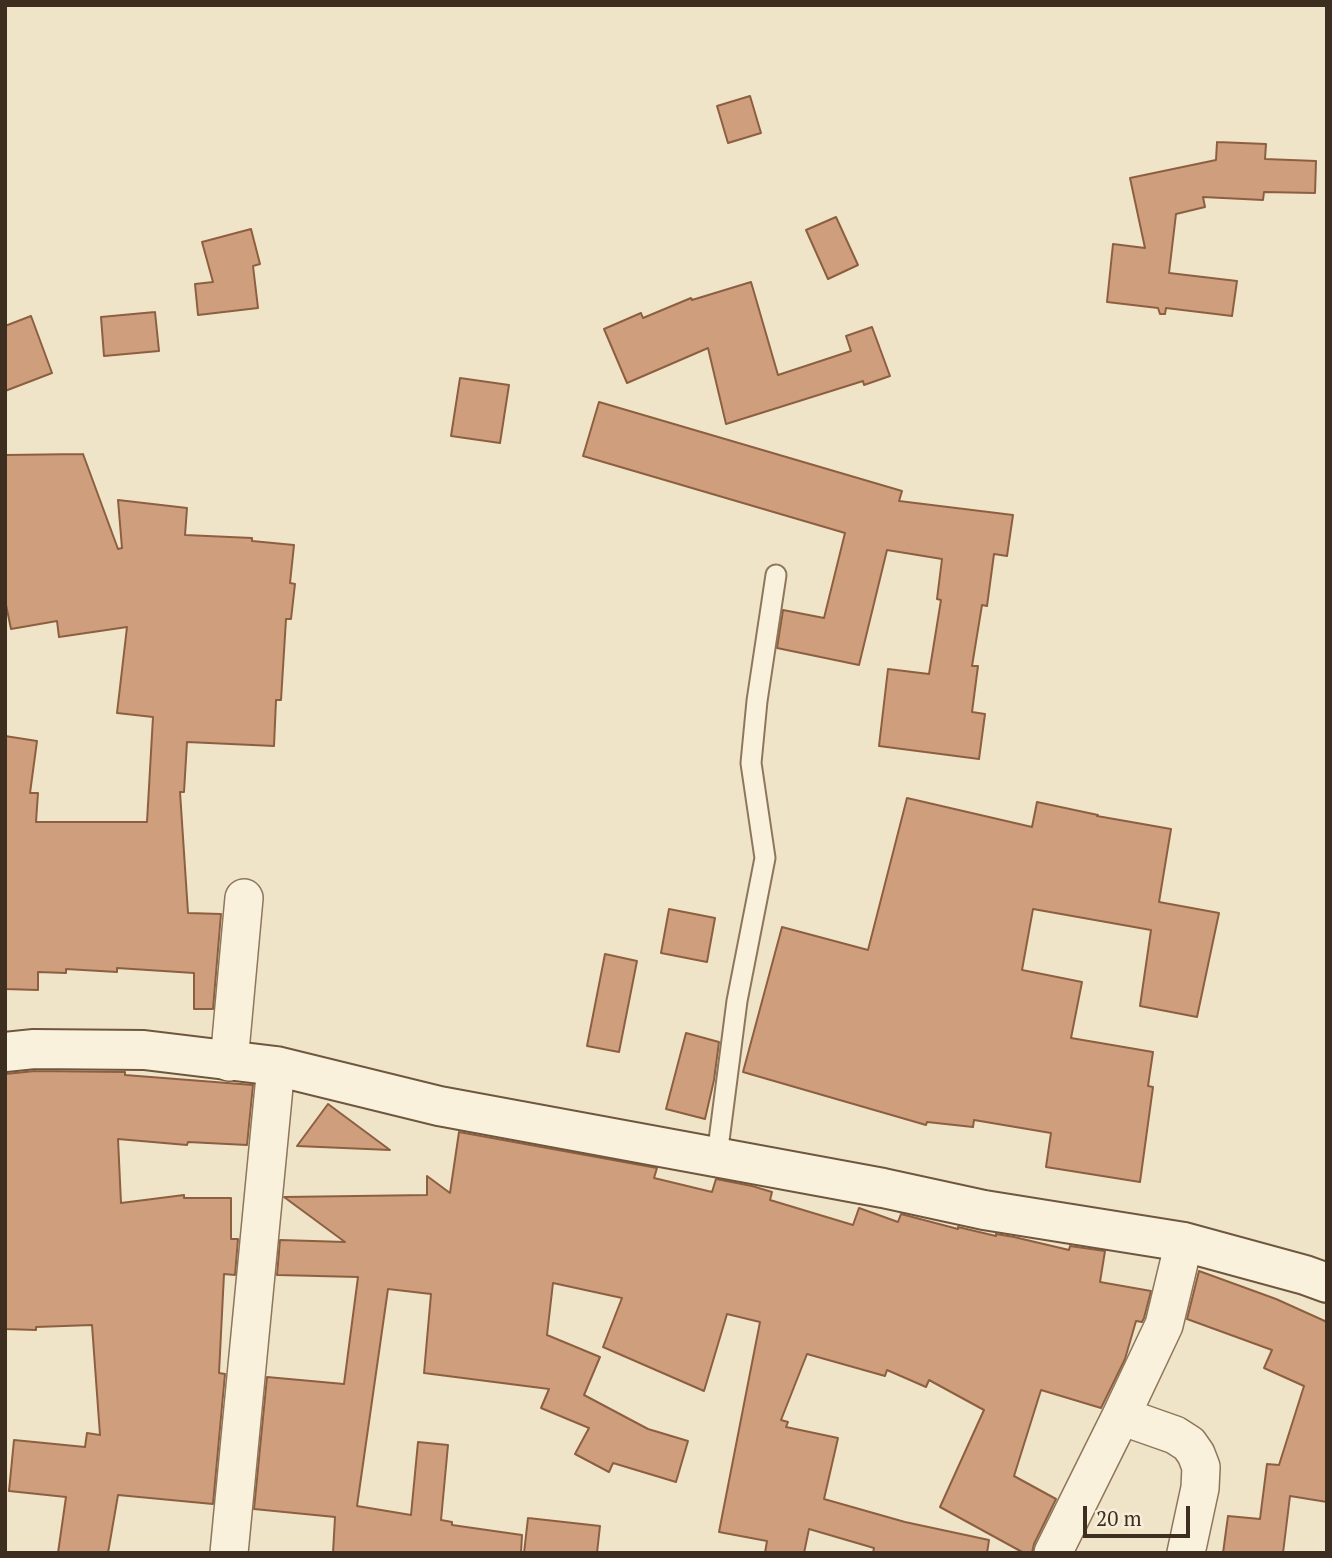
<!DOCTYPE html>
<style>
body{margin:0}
#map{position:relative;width:1332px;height:1558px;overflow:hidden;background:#f0e4c8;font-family:"PT Serif",serif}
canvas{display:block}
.frame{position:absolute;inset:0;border:7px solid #3d2e20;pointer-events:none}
.scale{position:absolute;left:1083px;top:1506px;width:107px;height:32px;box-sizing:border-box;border:4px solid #3d2e20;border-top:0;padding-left:9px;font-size:21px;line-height:24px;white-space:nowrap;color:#3d2e20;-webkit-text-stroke:5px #f7eed8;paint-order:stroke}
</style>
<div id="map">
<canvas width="1332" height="1558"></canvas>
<div class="frame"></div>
<div class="scale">20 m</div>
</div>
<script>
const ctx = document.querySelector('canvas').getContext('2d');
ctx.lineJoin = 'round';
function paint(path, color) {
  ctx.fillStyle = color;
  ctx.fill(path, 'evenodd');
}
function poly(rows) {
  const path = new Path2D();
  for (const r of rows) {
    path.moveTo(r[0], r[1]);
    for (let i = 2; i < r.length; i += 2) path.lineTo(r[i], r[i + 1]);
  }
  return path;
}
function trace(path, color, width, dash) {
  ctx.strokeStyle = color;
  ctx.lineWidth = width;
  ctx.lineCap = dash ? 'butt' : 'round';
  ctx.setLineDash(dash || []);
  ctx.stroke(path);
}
const building = poly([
 [750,96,761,133,728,143,717,106,750,96],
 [1217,142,1266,144,1265,159,1316,161,1315,193,1264,192,1263,200,1203,197,1205,207,1176,214,1169,273,1237,281,1232,316,1166,308,1165,314,1160,314,1158,308,1107,302,1113,244,1145,248,1130,178,1216,160,1217,142],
 [836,217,858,265,828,279,806,230,836,217],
 [251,229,260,264,253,266,258,308,198,315,195,284,213,282,202,242,251,229],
 [751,282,778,375,851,351,846,336,872,327,890,376,864,385,863,381,726,424,708,348,627,383,604,329,641,313,643,318,691,298,692,300,751,282],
 [155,312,159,351,104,356,101,317,155,312],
 [31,316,52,373,5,391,5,326,31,316],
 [460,378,509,385,500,443,451,436,460,378],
 [599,402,902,491,899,501,1013,515,1007,556,994,554,987,606,982,605,972,666,978,666,972,712,985,714,979,759,879,746,888,669,929,674,941,600,937,599,942,559,887,550,859,665,777,648,783,610,824,618,845,533,583,456,599,402],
 [83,454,118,549,122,548,118,500,187,508,185,535,252,538,252,541,294,545,290,583,295,584,291,619,286,619,281,700,276,700,274,746,187,742,184,792,180,792,188,913,221,914,213,1009,194,1009,194,973,117,968,117,972,66,969,66,973,38,972,38,990,5,989,5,736,37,741,30,793,38,793,36,822,147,822,153,717,117,713,127,627,59,637,57,621,11,629,5,600,5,455,83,454],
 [907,798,1032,827,1037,802,1098,815,1097,816,1171,829,1159,902,1219,913,1197,1017,1140,1006,1151,930,1033,909,1022,970,1082,982,1071,1038,1153,1052,1148,1086,1153,1087,1140,1182,1046,1167,1051,1133,974,1120,973,1127,927,1122,926,1125,743,1072,782,927,868,950,907,798],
 [669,909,715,918,707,962,661,953,669,909],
 [605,954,637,961,619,1052,587,1046,605,954],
 [686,1033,719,1042,714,1080,705,1119,666,1109,686,1033],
 [35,1071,125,1072,125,1075,253,1085,247,1145,188,1142,187,1145,118,1139,121,1203,184,1195,184,1198,231,1198,231,1239,238,1239,235,1275,224,1274,219,1373,225,1374,213,1504,118,1495,108,1553,58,1553,66,1497,9,1491,14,1440,85,1447,87,1433,100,1435,92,1325,36,1327,36,1330,5,1329,5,1074,35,1071],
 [328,1104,390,1150,297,1146,328,1104],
 [459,1132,657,1168,654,1178,712,1192,716,1179,752,1186,772,1192,770,1200,853,1225,859,1208,898,1222,901,1214,958,1229,958,1227,996,1236,996,1234,1014,1237,1069,1250,1070,1246,1105,1251,1100,1282,1151,1291,1144,1318,1142,1322,1136,1321,1125,1359,1101,1408,1041,1390,1014,1476,1056,1499,1034,1544,1032,1553,1024,1553,940,1507,984,1410,929,1380,926,1387,887,1370,885,1376,807,1354,781,1420,788,1422,786,1427,838,1438,824,1499,905,1522,989,1540,987,1553,873,1553,874,1548,809,1529,804,1553,765,1553,767,1541,719,1532,760,1322,727,1314,704,1391,603,1347,622,1298,553,1283,547,1335,600,1357,584,1395,648,1429,688,1441,676,1482,613,1463,609,1472,575,1454,589,1428,541,1408,549,1389,424,1373,431,1294,388,1289,357,1506,411,1515,418,1442,448,1445,441,1520,452,1522,452,1525,522,1535,521,1553,333,1553,335,1517,254,1509,267,1377,344,1384,358,1277,277,1275,280,1240,345,1242,284,1197,427,1195,427,1176,450,1193,459,1132],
 [1199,1271,1276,1299,1327,1322,1327,1502,1290,1496,1283,1553,1223,1553,1228,1516,1260,1519,1267,1464,1279,1465,1304,1386,1264,1368,1272,1350,1187,1319,1199,1271],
 [528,1518,600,1526,597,1553,524,1553,528,1518]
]);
paint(building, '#cf9f7d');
trace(building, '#8d5f41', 2);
const lane = poly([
 [717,1156,737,1001,765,858,751,763,757,701,776,575]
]);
const street = poly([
 [229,1062,244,898],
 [1121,1416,1175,1435,1189,1444,1196,1454,1201,1467,1200,1488,1186,1553],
 [229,1553,276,1066],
 [1053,1553,1121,1416,1164,1325,1184,1242]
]);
const secondary = poly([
 [5,1052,34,1049,144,1050,276,1066,439,1106,883,1188,984,1210,1184,1242,1305,1275,1327,1283]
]);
trace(lane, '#8d765c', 23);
trace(street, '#8d765c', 40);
trace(secondary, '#6f573f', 42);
trace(lane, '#faf1dc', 19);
trace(street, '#faf1dc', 37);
trace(secondary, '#faf1dc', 38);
</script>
